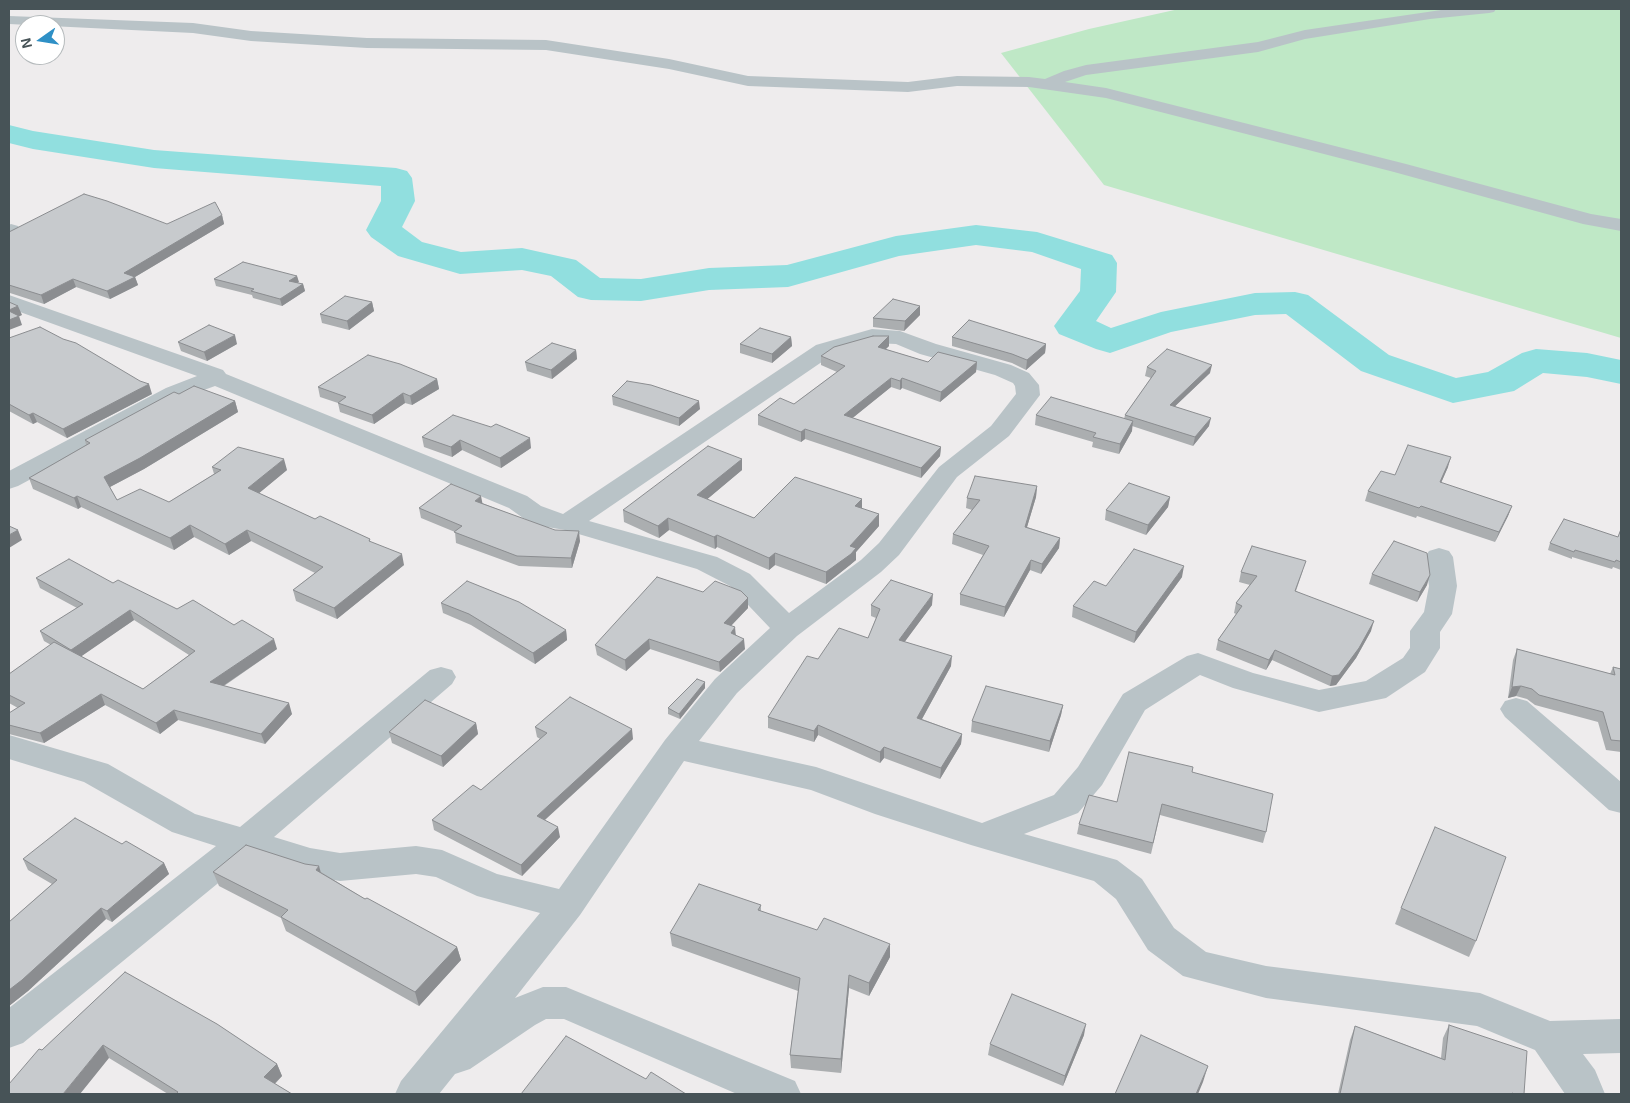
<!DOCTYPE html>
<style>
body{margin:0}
#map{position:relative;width:1630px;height:1103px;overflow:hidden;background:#eeeced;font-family:Arial,sans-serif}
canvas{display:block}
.frame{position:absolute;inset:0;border:10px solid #475357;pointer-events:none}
.north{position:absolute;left:15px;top:15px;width:50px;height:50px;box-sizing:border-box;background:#fff;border:1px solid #b5babc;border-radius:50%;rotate:257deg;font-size:14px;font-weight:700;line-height:20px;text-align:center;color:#475357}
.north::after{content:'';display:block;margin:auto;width:18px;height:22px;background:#2f90c6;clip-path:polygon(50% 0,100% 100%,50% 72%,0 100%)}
</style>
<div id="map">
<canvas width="1630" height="1103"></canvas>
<div class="frame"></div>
<div class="north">N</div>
</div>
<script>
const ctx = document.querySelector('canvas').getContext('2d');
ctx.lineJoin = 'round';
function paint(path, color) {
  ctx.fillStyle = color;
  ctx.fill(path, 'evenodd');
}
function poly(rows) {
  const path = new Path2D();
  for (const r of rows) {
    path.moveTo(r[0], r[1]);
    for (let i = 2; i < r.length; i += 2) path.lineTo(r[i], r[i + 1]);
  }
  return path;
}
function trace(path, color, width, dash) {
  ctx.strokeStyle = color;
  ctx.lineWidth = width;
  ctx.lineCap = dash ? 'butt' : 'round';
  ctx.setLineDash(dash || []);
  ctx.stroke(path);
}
paint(poly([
 [1179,9,1621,9,1621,338,1104,185,1001,53,1089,29]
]), '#bfe8c6');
paint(poly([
 [9,125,33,131,154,150,396,168,407,171,412,178,415,201,402,227,422,242,461,252,522,248,576,260,600,278,641,279,709,268,787,265,896,236,976,225,1037,232,1112,255,1117,263,1116,292,1096,321,1111,328,1161,312,1255,293,1295,292,1308,295,1389,355,1456,378,1488,372,1522,353,1536,349,1587,353,1621,360,1621,384,1587,377,1543,373,1514,391,1453,403,1361,371,1286,314,1255,315,1171,332,1110,353,1096,349,1059,334,1054,326,1080,291,1081,269,1032,252,976,245,899,256,788,287,709,290,641,301,591,300,578,297,551,276,522,270,460,274,398,256,371,237,366,230,381,201,381,186,154,168,33,149,9,143,9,125]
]), '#91dfdf');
paint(poly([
 [1448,9,1496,9,1494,12,1489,13,1430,19,1305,39,1258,52,1086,75,1065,82,1106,88,1406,164,1591,214,1621,219,1621,231,1583,224,1394,172,1106,98,1029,87,957,86,908,92,748,86,669,69,546,50,367,48,251,41,193,33,9,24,9,16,193,23,251,31,367,38,546,40,669,59,748,76,908,82,957,76,1029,77,1045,79,1064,71,1086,65,1258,42,1305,30,1448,9],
 [11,224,18,226,21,230,18,234,9,237,9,225,11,224],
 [9,295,223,370,226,374,527,496,541,506,563,514,816,345,872,329,900,331,936,344,1011,365,1029,373,1039,385,1040,395,1009,436,957,477,899,555,881,572,797,636,737,693,699,741,816,767,982,823,1054,795,1078,767,1123,694,1187,656,1198,653,1253,673,1319,690,1366,681,1403,658,1410,648,1410,631,1424,612,1429,586,1425,557,1429,551,1439,548,1449,551,1453,557,1457,586,1452,614,1440,632,1440,648,1425,672,1386,698,1319,712,1233,688,1200,675,1145,710,1102,785,1078,813,1024,834,1117,860,1142,879,1174,928,1206,952,1266,966,1480,993,1550,1021,1621,1019,1621,1053,1583,1054,1595,1070,1605,1094,1565,1094,1535,1050,1477,1026,1266,998,1183,976,1148,950,1116,899,1094,881,971,845,875,814,811,790,684,761,580,915,515,998,543,987,566,987,795,1081,801,1094,737,1094,564,1019,546,1019,535,1025,470,1069,455,1074,439,1094,395,1094,401,1081,540,913,477,896,436,877,416,874,340,881,310,876,250,857,23,1043,9,1048,9,1008,216,846,172,832,84,782,9,759,9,735,108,764,195,814,240,827,430,670,441,667,452,670,456,677,452,684,274,837,310,848,340,853,416,846,442,850,497,874,559,889,665,740,715,679,770,628,730,586,697,569,565,530,541,526,523,518,509,508,215,386,182,398,18,486,9,489,9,471,166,388,197,376,9,308,9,295],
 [873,343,896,344,920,354,995,375,1013,383,1015,386,1016,394,991,426,939,467,879,543,861,560,789,613,750,574,717,557,589,521,832,355,873,343],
 [1516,698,1527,701,1621,782,1621,813,1609,810,1505,717,1500,709,1505,701,1516,698]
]), '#b9c3c7');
paint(poly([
 [222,215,224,224,135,277,138,285,110,299,76,287,44,304,10,293,9,294,9,232,167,224],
 [297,276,298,283,303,284,305,291,282,306,253,298,252,295,216,286,214,279],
 [372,302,374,311,349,330,322,323,320,314],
 [920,315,904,331,873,327,873,318],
 [889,336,889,346,885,349,928,362,977,362,976,372,940,402,902,388,900,390,891,387,852,418,941,447,940,456,921,478,805,439,801,442,758,425,758,415,794,404,837,372,821,365,821,356],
 [791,337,792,346,772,363,740,353,740,344],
 [952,337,1046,344,1045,353,1026,370,1012,363,952,346],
 [9,338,152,394,67,438,37,422,33,424,9,411],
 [178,342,237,344,207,361,181,351],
 [576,350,577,359,552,379,527,371,525,362],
 [1147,367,1210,373,1175,406,1209,426,1193,446,1132,426,1132,431,1119,454,1092,447,1093,442,1035,425,1036,415,1124,419,1125,415,1151,378,1145,376],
 [437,379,439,389,412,405,405,403,374,424,340,412,338,403,320,397,318,387],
 [179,394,235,401,238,412,144,469,110,487,117,500,169,502,214,474,212,467,287,470,259,493,315,519,370,539,370,542,404,565,337,619,296,601,293,590,315,573,251,541,229,555,194,537,174,550,81,507,78,509,33,489,29,478,86,445,85,440],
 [612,396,700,409,679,426,613,405],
 [491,427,531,448,501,468,462,450,452,457,424,447,422,437],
 [742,459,742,470,707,499,754,518,862,499,862,509,879,514,879,526,856,552,856,560,850,565,826,584,775,565,769,570,717,547,715,549,669,530,659,538,624,522,623,510],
 [1448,467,1441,483,1512,506,1508,516,1495,542,1417,516,1416,518,1365,501,1368,491,1395,475],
 [1037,486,1036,497,1027,527,1060,538,1059,548,1041,574,1030,570,1004,617,960,605,960,594,983,555,952,544,953,534,972,510,966,508,967,498],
 [1170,497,1168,507,1146,535,1105,520,1106,510],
 [482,503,580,541,572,568,519,566,456,543,455,532,421,518,419,508],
 [1621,529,1621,570,1613,567,1612,569,1572,557,1572,559,1548,550,1550,543,1618,537],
 [1303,570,1296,591,1371,631,1356,658,1336,685,1330,686,1272,660,1266,670,1216,650,1218,640,1236,614,1234,613,1236,603,1250,585,1239,582,1241,572],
 [1372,574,1427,585,1417,602,1369,584],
 [1182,577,1134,643,1072,617,1073,606,1106,586],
 [36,578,113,583,177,609,234,625,277,649,224,686,292,714,265,744,178,720,160,734,105,705,44,743,9,734,9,713,18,708,9,703,9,674,51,645,44,641,40,631,77,608,40,588],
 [134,620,189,655,143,689,81,656],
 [703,592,748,598,748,608,731,626,736,635,745,649,720,672,650,649,626,671,597,655,595,645],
 [441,603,566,630,567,640,535,664,471,625,443,613],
 [871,605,932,605,904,642,951,666,922,719,962,734,961,744,940,779,884,758,880,763,818,735,814,742,768,728,768,717,818,659,868,638,876,618,871,616],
 [1517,649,1610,674,1613,667,1621,669,1621,752,1606,750,1598,722,1535,705,1527,699,1516,696,1508,698,1513,660],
 [705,682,705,688,680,719,668,714,668,708],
 [1063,705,1061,715,1049,752,971,732,972,721],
 [476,723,478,734,443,767,392,743,389,732],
 [535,727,633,739,545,820,560,837,522,876,434,830,432,820,481,790,540,739,537,737],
 [1192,772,1266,832,1263,843,1160,815,1151,854,1077,834,1079,824,1117,802],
 [122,844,164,863,169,874,112,922,106,919,28,991,9,1006,9,922,52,884,28,870,23,859],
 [213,872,321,872,365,899,457,947,461,960,419,1006,286,931,281,918,219,886],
 [761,905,761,911,890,957,869,996,849,988,841,1073,791,1068,790,1055,798,991,672,946,670,933],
 [1401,908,1476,941,1469,957,1395,924],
 [125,972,277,1064,282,1076,275,1084,292,1094,168,1094,109,1058,42,1050],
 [1449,1025,1524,1094,1338,1094,1350,1040,1355,1026,1441,1058,1443,1038],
 [1084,1035,1063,1086,988,1055,990,1044]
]), '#abaeb0');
paint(poly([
 [222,215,224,224,135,277,138,285,110,299,107,291,124,273],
 [297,276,299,282,291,287,289,281],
 [73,279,76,287,44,304,41,295],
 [303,284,305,291,282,306,280,299],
 [372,302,374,311,349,330,347,321],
 [18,306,22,315,18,317,19,316,22,325,9,330,9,310],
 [920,306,920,315,904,331,905,321],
 [235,335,237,344,207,361,204,352],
 [889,336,889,346,878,357,878,347],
 [791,337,792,346,772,363,772,354],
 [1046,344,1045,353,1026,370,1027,360],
 [576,350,577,359,552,379,551,370],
 [977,362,976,372,940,402,941,392],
 [1212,365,1210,373,1168,413,1170,405],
 [891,378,891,387,844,425,844,415],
 [902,378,902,388,900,390,900,381],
 [437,379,439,389,412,405,410,396],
 [149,384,152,394,67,438,63,429],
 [403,393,405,403,374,424,372,415],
 [235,401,238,412,144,469,108,488,104,477],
 [699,401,700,409,679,426,679,418],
 [33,413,37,422,33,424,29,415],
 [1211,418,1209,426,1193,446,1195,437],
 [1133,421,1132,431,1119,454,1120,444],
 [805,429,805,439,801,442,801,432],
 [530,438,531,448,501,468,500,458],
 [460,440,462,450,452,457,451,447],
 [941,447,940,456,921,478,921,468],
 [1451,457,1448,467,1437,492,1440,482],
 [284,459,287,470,252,499,248,488],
 [742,459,742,470,698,507,697,495],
 [1037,486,1036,497,1024,537,1025,527],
 [77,496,81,507,78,509,74,498],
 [481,496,483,506,475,501],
 [1170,497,1168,507,1146,535,1148,525],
 [862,499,862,511,855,506],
 [1512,506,1508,516,1495,542,1499,532],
 [879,514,879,526,856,552,856,560,850,565,826,584,826,572],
 [668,518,669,530,659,538,658,526],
 [190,525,194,537,174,550,170,538],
 [18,530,22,540,9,548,9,535],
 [247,530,251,541,229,555,225,544],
 [579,531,580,541,572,568,571,558],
 [717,535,717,547,715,549,714,537],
 [1060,538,1059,548,1041,574,1042,564],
 [775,553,775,565,769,570,769,558],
 [402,554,404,565,337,619,334,608],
 [1031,560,1030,570,1004,617,1005,607],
 [1184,566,1182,577,1134,643,1136,632],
 [1430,575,1427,585,1417,602,1420,592],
 [933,594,932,605,898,651,899,640],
 [748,598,748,608,724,633,724,623],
 [130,610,134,620,76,660,71,650],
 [1374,621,1371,631,1356,658,1336,685,1330,686,1332,676],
 [735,627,736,637,731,633],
 [566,630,567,640,535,664,533,653],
 [274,639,277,649,214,692,210,682],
 [649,639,650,649,626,671,625,660],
 [744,639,745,649,720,672,719,662],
 [1275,650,1272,660,1266,670,1269,660],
 [952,656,951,666,917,728,917,718],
 [705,682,705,688,680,719,679,714],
 [1521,686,1516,696,1508,698,1512,687],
 [101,694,105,705,44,743,40,733],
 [289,703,292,714,265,744,261,734],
 [1063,705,1061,715,1049,752,1050,741],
 [174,710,178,720,160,734,156,723],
 [476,723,478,734,443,767,441,756],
 [818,725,818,735,814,742,814,731],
 [632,729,633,739,538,826,537,816],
 [962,734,961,744,940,779,941,768],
 [884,747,884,758,880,763,880,752],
 [558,827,560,837,522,876,521,865],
 [164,863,169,874,112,922,107,911],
 [319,866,323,880,316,870],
 [101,908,106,919,28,991,9,1006,9,990],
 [890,944,890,957,869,996,869,983],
 [457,947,461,960,419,1006,415,992],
 [849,975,849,988,841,1073,841,1059],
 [1086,1024,1084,1035,1063,1086,1065,1076],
 [103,1045,109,1058,80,1094,63,1094],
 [277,1064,282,1076,269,1089,264,1077],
 [1208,1066,1203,1082,1198,1094,1196,1094]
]), '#8b8d90');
const building = poly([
 [84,194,107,201,167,224,215,202,222,215,124,273,135,277,107,291,73,279,41,295,9,285,9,232,84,194],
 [243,262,297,276,289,281,303,284,280,299,251,291,254,289,214,279,243,262],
 [345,296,372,302,347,321,320,314,345,296],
 [893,299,920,306,905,321,873,318,893,299],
 [9,302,18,306,9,310,9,302],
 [9,311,19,316,9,320,9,311],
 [969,320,1046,344,1027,360,1012,354,952,337,969,320],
 [209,325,235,335,204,352,178,342,209,325],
 [40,327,63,339,76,343,140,381,149,384,63,429,33,413,29,415,9,404,9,338,40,327],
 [760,328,791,337,772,354,740,344,760,328],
 [873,336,889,336,878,347,928,362,938,352,977,362,941,392,902,378,900,381,891,378,844,415,941,447,921,468,805,429,801,432,758,415,780,398,794,404,845,366,821,356,834,347,873,336],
 [552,343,576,350,551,370,525,362,552,343],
 [1167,349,1212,365,1170,405,1211,418,1195,437,1125,415,1156,371,1147,367,1167,349],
 [368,355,400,364,437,379,410,396,403,393,372,415,338,403,346,397,318,387,368,355],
 [627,381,651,385,699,401,679,418,612,396,627,381],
 [194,386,235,401,140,458,104,477,117,500,140,489,169,502,221,470,212,467,238,447,284,459,248,488,315,519,320,516,370,539,369,541,402,554,334,608,293,590,323,567,247,530,225,544,190,525,170,538,77,496,74,498,29,478,90,443,85,440,174,392,179,394,194,386],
 [1051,397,1133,421,1120,444,1093,437,1096,433,1036,415,1051,397],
 [453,415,491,427,496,424,530,438,500,458,460,440,451,447,422,437,453,415],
 [1408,445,1451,457,1440,482,1512,506,1499,532,1421,506,1419,508,1368,491,1381,471,1395,475,1408,445],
 [708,446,742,459,697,495,754,518,795,477,862,499,855,506,879,514,850,546,856,548,851,554,826,572,775,553,769,558,717,535,714,537,668,518,658,526,623,510,708,446],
 [975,476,1037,486,1025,527,1060,538,1042,564,1031,560,1005,607,960,594,989,546,953,534,980,500,967,498,975,476],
 [1129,483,1170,497,1148,525,1106,510,1129,483],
 [451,484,481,496,475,501,555,530,579,531,571,558,517,556,454,532,462,526,419,508,451,484],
 [1564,519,1618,537,1621,529,1621,562,1616,560,1615,562,1575,550,1574,552,1550,543,1564,519],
 [9,526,18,530,9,535,9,526],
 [1394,541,1427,553,1430,575,1420,592,1372,574,1394,541],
 [1252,546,1306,561,1295,591,1374,621,1359,648,1339,675,1332,676,1275,650,1269,660,1218,640,1242,606,1236,603,1257,576,1241,572,1252,546],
 [1134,549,1184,566,1136,632,1073,606,1094,581,1106,586,1134,549],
 [69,559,113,583,118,580,177,609,193,600,234,625,242,620,274,639,210,682,289,703,261,734,174,710,156,723,101,694,40,733,9,725,9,713,25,703,9,695,9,674,54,642,143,689,195,651,130,610,71,650,40,631,83,604,36,578,69,559],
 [657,577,703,592,715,581,741,591,748,598,724,623,735,627,731,633,744,639,719,662,649,639,625,660,595,645,657,577],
 [891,580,933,594,899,640,952,656,917,718,962,734,941,768,884,747,880,752,818,725,814,731,768,717,807,656,818,659,839,628,868,638,880,609,871,605,891,580],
 [467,581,519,602,566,630,533,653,469,614,441,603,467,581],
 [1517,649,1615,675,1613,667,1621,669,1621,741,1611,740,1603,712,1539,695,1532,689,1521,686,1512,687,1517,649],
 [697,679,705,682,679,714,668,708,697,679],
 [986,686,1063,705,1050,741,972,721,986,686],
 [570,697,632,729,537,816,558,827,521,865,432,820,473,785,481,790,547,733,535,727,570,697],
 [425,700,476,723,441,756,389,732,425,700],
 [1129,752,1193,767,1192,772,1273,794,1266,832,1162,804,1153,843,1079,824,1089,795,1117,802,1129,752],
 [75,818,122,844,126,841,164,863,107,911,101,908,22,980,9,990,9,922,57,880,23,859,75,818],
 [1435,827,1506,857,1476,941,1401,908,1435,827],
 [246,845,305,864,319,866,316,870,365,899,367,898,457,947,415,992,281,917,288,910,213,872,246,845],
 [699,884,761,905,758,910,817,930,824,918,890,944,869,983,849,975,841,1059,790,1055,800,978,670,933,699,884],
 [125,972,217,1024,277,1064,264,1077,292,1094,176,1094,178,1092,103,1045,63,1094,9,1094,9,1084,39,1049,42,1050,125,972],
 [1012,994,1086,1024,1065,1076,990,1044,1012,994],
 [1449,1025,1527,1051,1524,1094,1515,1094,1512,1093,1512,1094,1340,1094,1355,1026,1445,1060,1449,1025],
 [1141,1035,1208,1066,1196,1094,1115,1094,1141,1035],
 [566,1036,646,1079,651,1072,686,1094,521,1094,566,1036]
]);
paint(building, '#c7cacd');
trace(building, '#8b8d90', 1);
</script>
